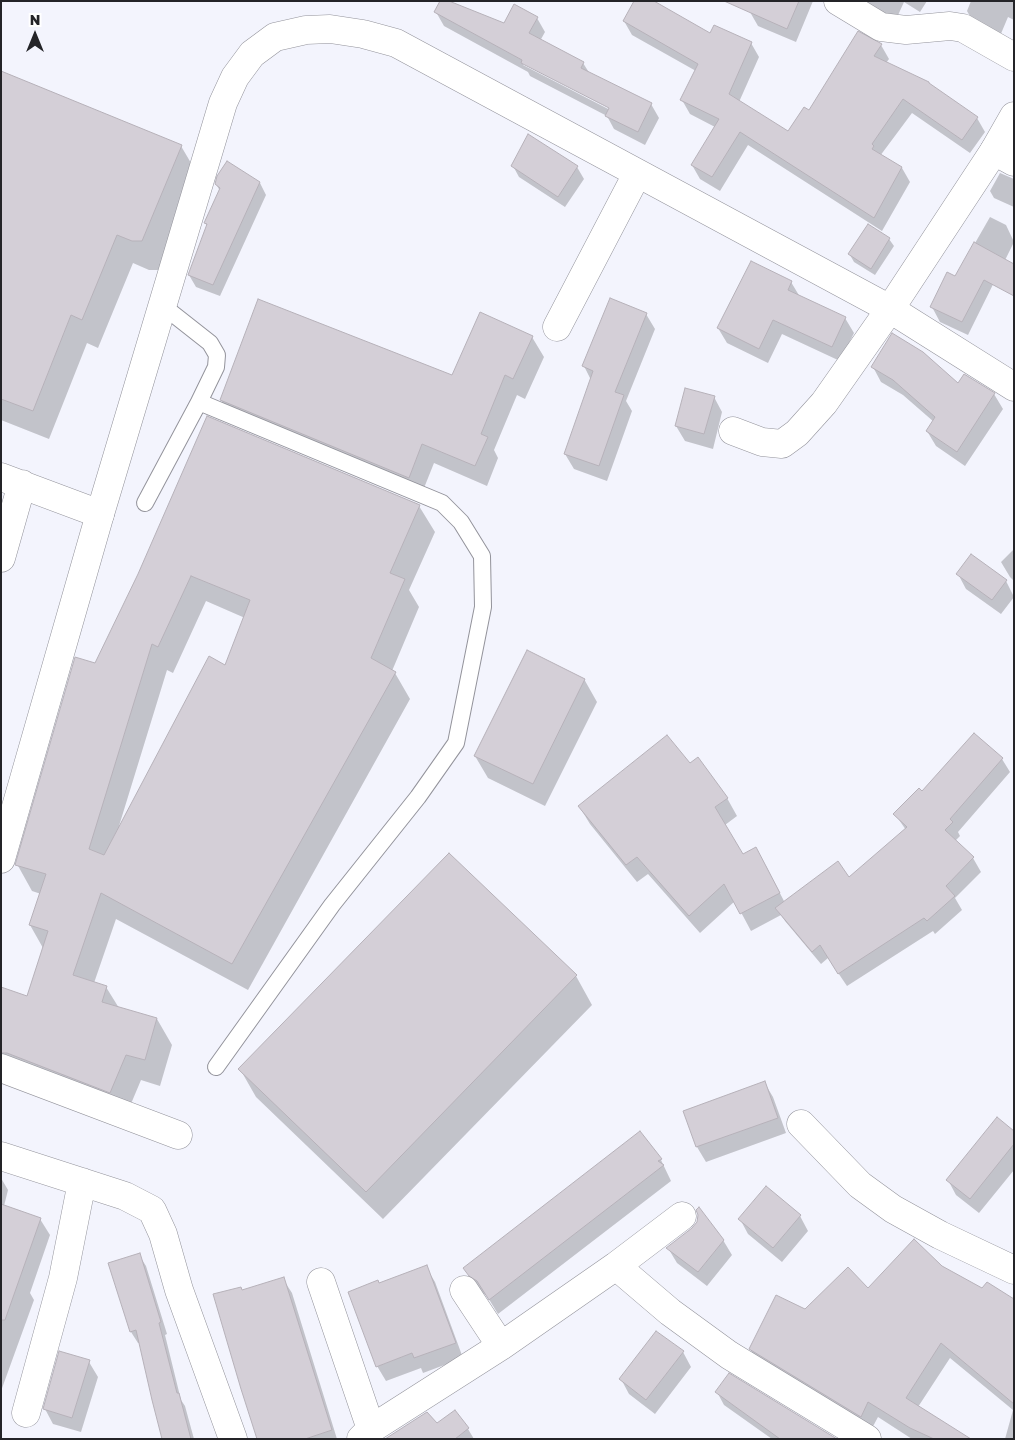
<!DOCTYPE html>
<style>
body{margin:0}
#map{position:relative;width:1015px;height:1440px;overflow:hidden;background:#f3f4fd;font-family:"Golos Text",sans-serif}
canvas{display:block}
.frame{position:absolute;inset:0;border:2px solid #242428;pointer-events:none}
.north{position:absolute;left:10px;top:10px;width:50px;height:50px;-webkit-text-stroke:4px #fff;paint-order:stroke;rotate:0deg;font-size:14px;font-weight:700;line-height:20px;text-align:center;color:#242428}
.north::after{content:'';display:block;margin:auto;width:18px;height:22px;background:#242428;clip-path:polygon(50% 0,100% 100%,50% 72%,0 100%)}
</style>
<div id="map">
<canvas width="1015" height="1440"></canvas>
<div class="frame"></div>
<div class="north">N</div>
</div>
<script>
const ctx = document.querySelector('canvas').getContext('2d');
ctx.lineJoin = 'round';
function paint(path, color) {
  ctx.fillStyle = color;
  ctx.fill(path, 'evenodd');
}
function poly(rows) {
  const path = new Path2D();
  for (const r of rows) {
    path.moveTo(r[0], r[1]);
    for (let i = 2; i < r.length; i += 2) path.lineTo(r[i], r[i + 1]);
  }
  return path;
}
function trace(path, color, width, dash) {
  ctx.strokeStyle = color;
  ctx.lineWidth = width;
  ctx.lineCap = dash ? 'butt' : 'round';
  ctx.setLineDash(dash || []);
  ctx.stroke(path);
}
paint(poly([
 [754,1,813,1,796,42,758,26,750,12],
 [854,1,927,1,920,12,904,2,894,24],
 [971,1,1014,1,1014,20,1008,17,1000,36,975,25,967,11],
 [515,5,537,18,545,32,540,41,583,63,590,74,651,104,659,118,645,145,614,129,607,116,530,76,528,72,444,26,436,12,504,24],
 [523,62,615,110,614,112,523,65],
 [624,21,711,34,751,43,759,57,739,102,788,132,881,45,889,59,886,63,977,118,985,132,970,153,912,113,880,156,902,168,910,182,882,231,748,145,720,191,700,179,692,165,715,127,690,114,682,100,696,71,632,35],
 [1,72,181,146,198,175,158,270,149,270,133,263,98,348,87,343,49,439,1,420],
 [528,136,577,167,584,179,565,207,519,177,513,166],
 [227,163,260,183,266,195,220,296,196,287,189,275,207,226,205,223,220,191,216,184],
 [1000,173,1014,179,1014,207,994,198,990,191],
 [990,217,1006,225,1014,242,968,335,940,322,932,307,955,278],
 [868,226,889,239,894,246,875,275,854,262,850,255],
 [791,282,800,297,845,318,854,333,840,361,782,334,768,363,727,343,718,328],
 [646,314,655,329,626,401,632,411,607,481,574,469,565,454,591,380,584,366],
 [532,337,544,357,525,399,517,395,494,450,498,458,487,486,434,463,420,498,233,420,221,400,452,377],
 [873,367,958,385,994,394,1003,409,965,466,936,446,927,431,934,422,903,395,881,382],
 [714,397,722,412,713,449,685,441,676,426],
 [419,506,435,532,409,590,419,607,392,671,395,673,410,699,248,990,116,919,94,983,106,987,119,1008,157,1019,172,1045,160,1086,141,1080,125,1118,1,1080,1,989,27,997,43,948,30,925,41,894,32,891,17,864,96,665,139,574],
 [206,601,245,618,226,667,120,827,119,826,167,670,173,673],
 [1014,549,1014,581,1010,577,1001,562],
 [958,574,1006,581,1014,597,1001,614,966,589],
 [584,679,597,702,545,806,488,778,475,756],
 [974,734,1002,759,1010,772,958,832,960,836,955,841,973,858,981,872,955,898,962,910,935,934,933,931,847,986,828,958,821,964,785,921,781,915,751,931,735,901,700,933,648,874,637,882,590,824,579,806,689,765,727,798,737,816,725,825,743,856,766,866,785,903,849,878,906,830,895,814,922,793],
 [576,976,592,1005,383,1219,256,1097,240,1069],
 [764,1082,773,1097,786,1133,706,1162,697,1147,684,1111],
 [1014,1132,1014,1170,979,1213,956,1195,948,1180],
 [640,1133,661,1160,671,1181,498,1314,487,1296,479,1291,474,1283,465,1268],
 [1,1178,8,1190,4,1206,40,1219,50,1235,30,1293,34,1300,1,1391],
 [800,1216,808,1231,782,1262,748,1234,740,1219],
 [698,1222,723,1240,732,1255,707,1286,677,1263,668,1248,693,1229],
 [139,1255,146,1266,167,1334,165,1335,181,1400,185,1406,194,1439,166,1439,140,1343,138,1343,131,1332],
 [426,1267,435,1282,463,1358,423,1373,421,1368,386,1381,377,1366,378,1284],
 [283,1279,292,1293,337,1439,258,1439,242,1291],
 [868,1289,1014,1362,1014,1439,1005,1439,1013,1410,950,1358,918,1407,969,1439,912,1439,878,1417,870,1432,759,1364,750,1349,805,1311],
 [683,1352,691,1367,655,1414,629,1394,621,1379],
 [89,1362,98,1377,81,1432,53,1424,45,1409],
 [717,1392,834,1439,772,1439,724,1405],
 [437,1424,468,1429,474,1439,415,1439]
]), '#0003');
const building = poly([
 [440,1,449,1,504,23,514,4,538,17,529,33,584,62,581,68,652,103,638,132,605,116,609,108,521,63,522,60,434,12,440,1],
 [634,1,654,1,710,33,714,25,752,42,729,94,788,131,804,107,809,110,858,31,882,44,874,56,929,82,929,83,978,117,962,140,903,99,872,144,874,146,872,149,902,167,874,218,740,132,712,177,691,165,719,119,680,100,698,64,623,21,634,1],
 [724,1,799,1,787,29,724,1],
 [1,71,182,145,142,241,132,241,117,235,82,320,71,315,33,411,1,399,1,71],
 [528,134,578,166,558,197,511,166,528,134],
 [227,161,260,182,213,285,188,275,207,224,204,223,220,188,215,184,217,176,227,161],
 [868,224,890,238,871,269,848,254,868,224],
 [974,242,1014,264,1014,296,984,280,962,322,930,307,947,272,955,276,974,242],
 [751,261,792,281,788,290,846,317,832,347,773,320,759,349,717,328,751,261],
 [610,298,647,313,615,392,624,395,599,466,564,454,593,371,582,366,610,298],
 [258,299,452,375,480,312,533,336,513,379,505,375,481,434,488,437,475,466,422,444,409,478,220,400,258,299],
 [892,333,923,352,958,383,964,374,995,393,957,452,926,431,935,417,893,380,871,367,892,333],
 [685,388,715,396,704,434,675,426,685,388],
 [207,416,420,505,390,573,405,579,371,658,396,672,232,964,101,893,73,975,107,986,102,1002,157,1018,145,1060,126,1055,110,1093,7,1053,1,1053,1,987,27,996,48,931,29,925,46,874,15,865,75,657,95,663,138,574,207,416],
 [191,576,250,600,225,665,209,656,104,855,89,849,152,644,158,647,191,576],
 [971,554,1007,580,992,600,956,574,971,554],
 [527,650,585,679,533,784,474,756,527,650],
 [974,733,1003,758,950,819,953,822,945,830,974,857,946,886,955,896,927,921,924,918,838,974,820,945,812,952,775,908,838,861,849,877,907,827,893,814,919,788,922,791,974,733],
 [667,735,690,763,698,757,728,798,715,807,743,854,756,847,780,893,740,914,724,884,689,916,637,857,626,865,578,806,667,735],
 [449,853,577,975,366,1192,238,1069,449,853],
 [765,1081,778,1118,696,1147,683,1111,765,1081],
 [997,1117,1014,1131,1014,1144,970,1199,946,1180,997,1117],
 [640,1131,662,1159,658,1161,664,1165,489,1300,477,1281,469,1276,463,1268,640,1131],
 [766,1186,801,1215,773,1248,738,1219,766,1186],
 [1,1204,41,1218,5,1320,1,1320,1,1204],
 [699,1207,724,1240,698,1272,666,1248,692,1228,697,1222,698,1215,696,1210,699,1207],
 [914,1239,942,1266,982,1288,987,1282,1014,1299,1014,1404,941,1343,906,1398,971,1439,934,1439,910,1428,868,1402,861,1417,749,1349,776,1295,805,1309,848,1267,868,1288,914,1239],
 [140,1253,161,1322,159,1323,177,1393,179,1393,191,1439,162,1439,152,1400,136,1330,130,1332,108,1263,140,1253],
 [427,1265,456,1343,414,1358,412,1353,376,1367,348,1292,378,1280,379,1283,427,1265],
 [284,1277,332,1430,305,1439,257,1439,241,1389,213,1294,241,1287,242,1290,284,1277],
 [656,1331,684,1351,646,1400,619,1379,656,1331],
 [59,1351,90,1360,72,1418,43,1409,59,1351],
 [729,1373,837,1439,780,1439,715,1392,729,1373],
 [455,1410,469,1428,455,1439,385,1439,427,1412,437,1423,455,1410]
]);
paint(building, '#d4cfd7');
trace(building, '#b6b1b9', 1);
const lane = poly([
 [199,402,442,503,461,522,482,556,483,607,456,743,418,797,332,905,216,1067],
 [145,503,199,402,216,367,217,355,210,343,163,306]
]);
const street = poly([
 [838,1,881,27,906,30,950,26,963,28,1014,57],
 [994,151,1014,162],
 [557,327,637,174],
 [733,431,762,442,782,444,797,433,824,403,890,309,1014,387],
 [1,477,100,514],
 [1,558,22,484],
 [1,1068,178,1135],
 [801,1124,860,1185,893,1209,940,1235,1014,1270],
 [1,1156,125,1196,152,1210,163,1234,179,1290,233,1439],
 [616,1266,670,1312,729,1355,867,1439],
 [321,1282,371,1429],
 [464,1290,501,1346],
 [26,1413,63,1278,82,1182],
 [361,1439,371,1429,501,1346,616,1266,682,1216]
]);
const secondary = poly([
 [1,859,100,514,223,103,235,77,252,54,275,37,306,30,330,29,363,34,396,43,890,309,994,151,1014,116]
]);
trace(lane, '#93939b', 18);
trace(street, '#93939b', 29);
trace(secondary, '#93939b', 29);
trace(lane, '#fff', 16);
trace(street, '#fff', 28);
trace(secondary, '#fff', 28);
</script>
